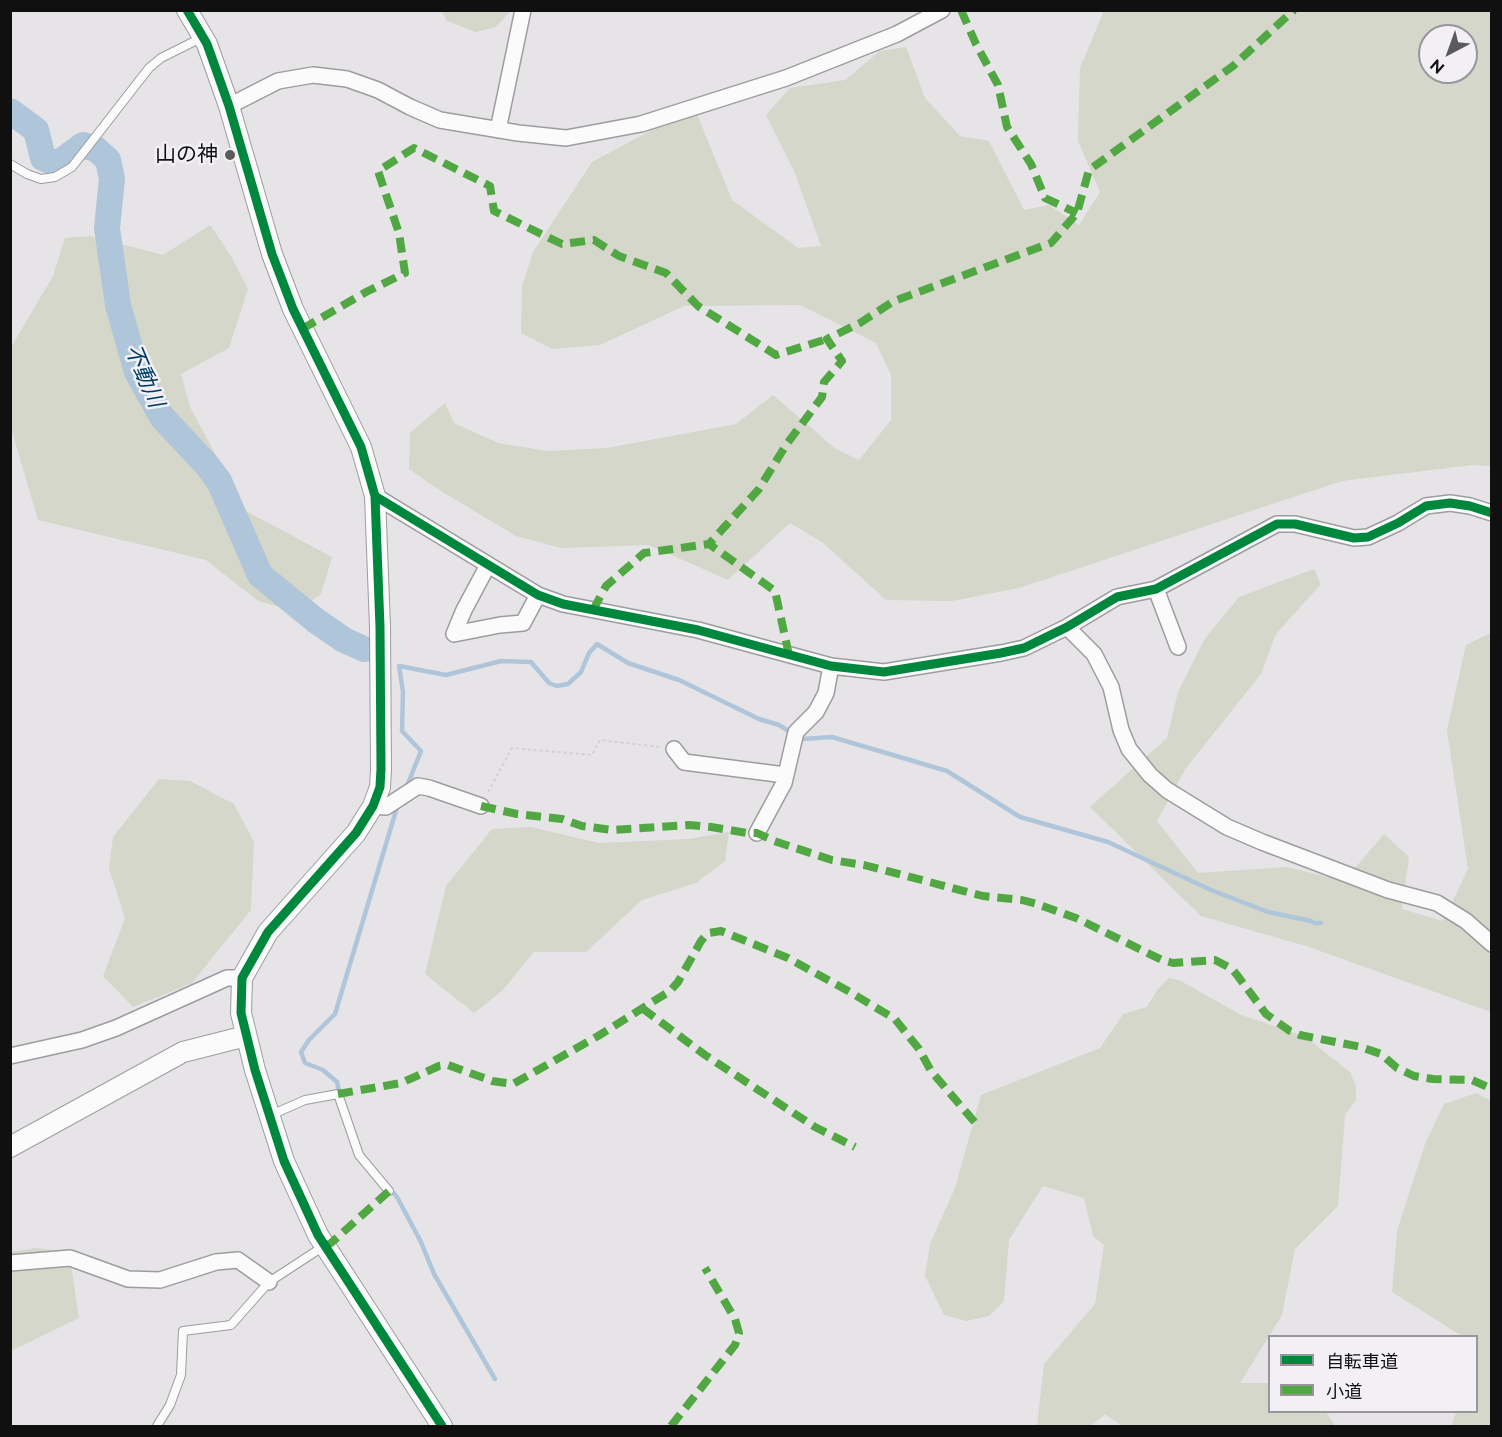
<!DOCTYPE html>
<meta charset="utf-8">
<style>
body{margin:0}
#map{position:relative;width:1502px;height:1437px;overflow:hidden;background:#e6e4e7;font-family:Raleway,"Noto Sans JP",sans-serif}
canvas{display:block}
.frame{position:absolute;inset:0;border:12px solid #101011;pointer-events:none}
.legend{position:absolute;left:1268px;top:1335px;width:210px;height:78px;box-sizing:border-box;background:#f3f0f5;border:2px solid #98969a;margin:0;padding:8px 10px;list-style:none;font-size:18px;color:#101011}
.legend li{display:flex;align-items:center;gap:12px;height:30px}
.legend b{width:30px;border:2px solid #98969a}
.north{position:absolute;left:1418px;top:24px;width:60px;height:60px;box-sizing:border-box;background:#f3f0f5;border:2px solid #98969a;border-radius:50%;rotate:221deg;font-size:16px;font-weight:700;line-height:24px;text-align:center;color:#101011}
.north::after{content:'';display:block;margin:auto;width:21px;height:27px;background:#5b5a5c;clip-path:polygon(50% 0,100% 100%,50% 72%,0 100%)}
</style>
<div id="map">
<canvas width="1502" height="1437"></canvas>
<div class="frame"></div>
<ul class="legend">
<li><b style="height:8px;background:#00873e"></b>自転車道</li>
<li><b style="height:8px;background:#51a842"></b>小道</li>
</ul>
<div class="north">N</div>
</div>
<script>
const ctx = document.querySelector('canvas').getContext('2d');
ctx.lineJoin = 'round';
function paint(path, color) {
  ctx.fillStyle = color;
  ctx.fill(path, 'evenodd');
}
function poly(rows) {
  const path = new Path2D();
  for (const r of rows) {
    path.moveTo(r[0], r[1]);
    for (let i = 2; i < r.length; i += 2) path.lineTo(r[i], r[i + 1]);
  }
  return path;
}
function trace(path, color, width, dash) {
  ctx.strokeStyle = color;
  ctx.lineWidth = width;
  ctx.lineCap = dash ? 'butt' : 'round';
  ctx.setLineDash(dash || []);
  ctx.stroke(path);
}
function write(font, color, halo, rows, align = 'center') {
  ctx.font = font + ' Raleway,"Noto Sans JP",sans-serif';
  ctx.lineWidth = 5;
  ctx.setLineDash([]);
  ctx.textBaseline = 'middle';
  ctx.strokeStyle = halo;
  ctx.fillStyle = color;
  for (const [text, x, y, turn = 0] of rows) {
    ctx.save();
    ctx.translate(x, y);
    ctx.rotate((+turn || 0) * Math.PI / 180);
    ctx.textAlign = isNaN(turn) ? turn : align;
    if (halo) ctx.strokeText(text, 0, 0);
    ctx.fillText(text, 0, 0);
    ctx.restore();
  }
}
paint(poly([
 [441,11,511,11,496,27,476,32,447,21],
 [1104,11,1491,11,1491,466,1472,465,1342,481,1019,588,952,601,886,600,822,542,790,523,728,580,649,545,561,548,516,536,441,491,409,469,410,433,445,403,454,423,498,443,547,451,607,448,736,424,773,395,836,449,859,460,891,420,891,375,876,343,800,305,684,306,600,345,552,349,521,333,522,286,533,252,592,162,654,129,696,112,732,200,798,248,821,246,795,173,766,115,790,88,845,80,880,51,906,47,925,98,960,136,989,141,1024,210,1049,205,1079,225,1100,192,1078,141,1080,68],
 [1430,36,1466,36,1466,72,1430,72],
 [210,225,231,256,248,289,229,348,181,374,190,407,246,511,332,557,321,594,297,612,258,601,206,560,38,520,11,428,11,347,53,276,65,238,90,236,163,255],
 [1314,569,1321,584,1276,634,1261,674,1186,768,1157,821,1198,873,1287,867,1344,881,1384,834,1409,857,1402,909,1443,921,1468,869,1447,730,1466,645,1491,633,1491,1012,1306,946,1201,916,1090,807,1167,738,1178,692,1204,640,1239,597],
 [159,779,190,781,234,804,254,842,251,910,192,983,133,1007,103,976,125,918,109,868,113,837],
 [531,827,599,843,689,839,729,832,725,861,696,883,642,900,586,952,534,952,502,991,474,1013,425,974,446,886,492,829],
 [1169,978,1179,980,1241,1015,1304,1036,1350,1072,1356,1086,1356,1100,1345,1115,1338,1206,1295,1249,1282,1315,1240,1383,1269,1383,1270,1412,1326,1412,1335,1426,1122,1426,1105,1414,1091,1426,1037,1426,1044,1364,1095,1304,1104,1245,1093,1236,1084,1198,1043,1186,1009,1240,1004,1301,989,1316,966,1321,944,1315,925,1276,930,1244,955,1188,981,1095,1100,1048,1123,1014,1147,1007,1157,990],
 [1476,1093,1492,1101,1491,1426,1451,1426,1456,1412,1476,1412,1476,1336,1462,1336,1392,1292,1397,1231,1425,1144,1444,1104],
 [35,1248,69,1252,79,1318,11,1351,11,1252]
]), '#d4d7c9');
trace(poly([
 [799,737,803,739,832,737,947,771,1020,817,1108,842,1211,890,1268,912,1311,921,1314,923,1321,923],
 [407,786,421,751,402,731,403,692,399,666,446,675,501,661,531,662,549,683,557,686,568,684,581,672,589,653,597,644,628,663,679,680,759,719,779,725,792,733],
 [340,1096,337,1082,323,1070,305,1063,301,1052,309,1040,335,1014,398,804],
 [390,1189,397,1197,421,1242,434,1274,495,1379]
]), '#afc5d9', 4.5);
trace(poly([
 [10,111,36,130,43,158,57,164,83,145,96,149,108,160,112,179,107,228,118,305,137,372,162,417,206,464,219,481,260,575,315,620,344,640,364,649]
]), '#afc5d9', 26);
const service = poly([
 [10,164,27,174,41,179,55,177,72,167,149,68,161,58,203,37],
 [271,1115,305,1100,338,1094,359,1155,389,1191],
 [157,1426,170,1405,181,1375,183,1331,231,1325,269,1282,324,1246]
]);
const minor = poly([
 [229,106,278,81,313,75,347,79,378,90,410,107,440,120,518,133,566,138,641,124,786,78,897,34,942,10],
 [498,130,523,10],
 [375,496,538,595,563,604,698,630,831,666,884,672,1001,653,1024,648,1067,627,1117,597,1156,589,1277,524,1295,524,1354,538,1368,537,1398,523,1426,506,1450,503,1470,506,1492,513],
 [488,565,464,610,454,634,500,625,523,623,538,595],
 [1156,589,1178,647],
 [1067,627,1094,654,1111,687,1121,730,1129,749,1150,775,1167,790,1227,827,1262,842,1388,890,1437,903,1466,921,1492,944],
 [674,749,684,762,785,775],
 [373,806,386,807,418,786,429,788,481,806],
 [757,833,784,783,796,732,816,712,826,693,831,666],
 [10,1056,82,1040,116,1028,227,978,242,978],
 [10,1263,70,1258,128,1279,160,1280,216,1262,238,1260,269,1282]
]);
const tertiary = poly([
 [187,10,207,44,229,106,272,254,293,309,361,447,375,496,380,627,381,769,380,787,373,806,356,833,268,932,242,978,241,1013,255,1070,284,1161,318,1235,442,1426],
 [10,1147,183,1052,246,1036]
]);
trace(service, '#9d9c9e', 10);
trace(minor, '#9d9c9e', 18);
trace(tertiary, '#9d9c9e', 22);
trace(poly([
 [488,792,512,748,592,755,600,740,660,747]
]), '#d1d0d2', 2, [3, 3]);
trace(service, '#fbfbfb', 8);
trace(minor, '#fbfbfb', 15);
trace(tertiary, '#fbfbfb', 20);
trace(poly([
 [961,10,976,44,998,85,1007,127,1031,164,1045,198,1077,213],
 [302,329,366,292,405,273,399,233,378,171,414,148,490,186,494,211,562,244,594,240,619,256,666,273,698,306,776,355,827,339],
 [593,610,606,586,644,553,709,544],
 [789,655,775,591,709,544,759,489,786,445,822,397,824,382,842,361,827,339,860,323,894,301,1051,243,1077,213,1089,170,1233,66,1294,10],
 [481,806,517,814,562,819,582,826,612,830,689,825,711,827,747,833,757,833,774,841,832,860,864,865,983,896,1022,900,1037,904,1076,918,1162,960,1173,963,1215,960,1232,969,1237,975,1266,1014,1290,1031,1300,1035,1361,1047,1381,1054,1397,1068,1414,1076,1433,1079,1472,1080,1492,1089],
 [642,1008,705,1055,815,1127,855,1147],
 [338,1094,401,1083,439,1066,448,1065,492,1081,513,1084,598,1036,670,991,678,982,701,941,708,933,721,931,788,958,850,992,895,1019,919,1049,931,1071,978,1126],
 [325,1246,331,1243,389,1191],
 [671,1426,735,1345,739,1333,735,1319,705,1268]
]), '#51a842', 8, [15, 8]);
trace(poly([
 [187,10,207,44,229,106,272,254,293,309,361,447,375,496,380,627,381,769,380,787,373,806,356,833,268,932,242,978,241,1013,255,1070,284,1161,318,1235,442,1426],
 [375,496,538,595,563,604,698,630,831,666,884,672,1001,653,1024,648,1067,627,1117,597,1156,589,1277,524,1295,524,1354,538,1368,537,1398,523,1426,506,1450,503,1470,506,1492,513]
]), '#00873e', 9);
for (const [x, y, r, color] of [
 [230,155,6,"#5b5a5c"]
]) {
  const dot = new Path2D();
  dot.arc(x, y, r, 0, 2 * Math.PI);
  ctx.fillStyle = color;
  ctx.fill(dot);
  trace(dot, '#f3f0f5', 2);
}
write('21px', '#101011', '#f3f0f5', [
 ["山の神",218,155]
], 'right');
write('italic 22px', '#003c60', '#f3f0f5', [
 ["不動川",144,376,67]
]);
</script>
